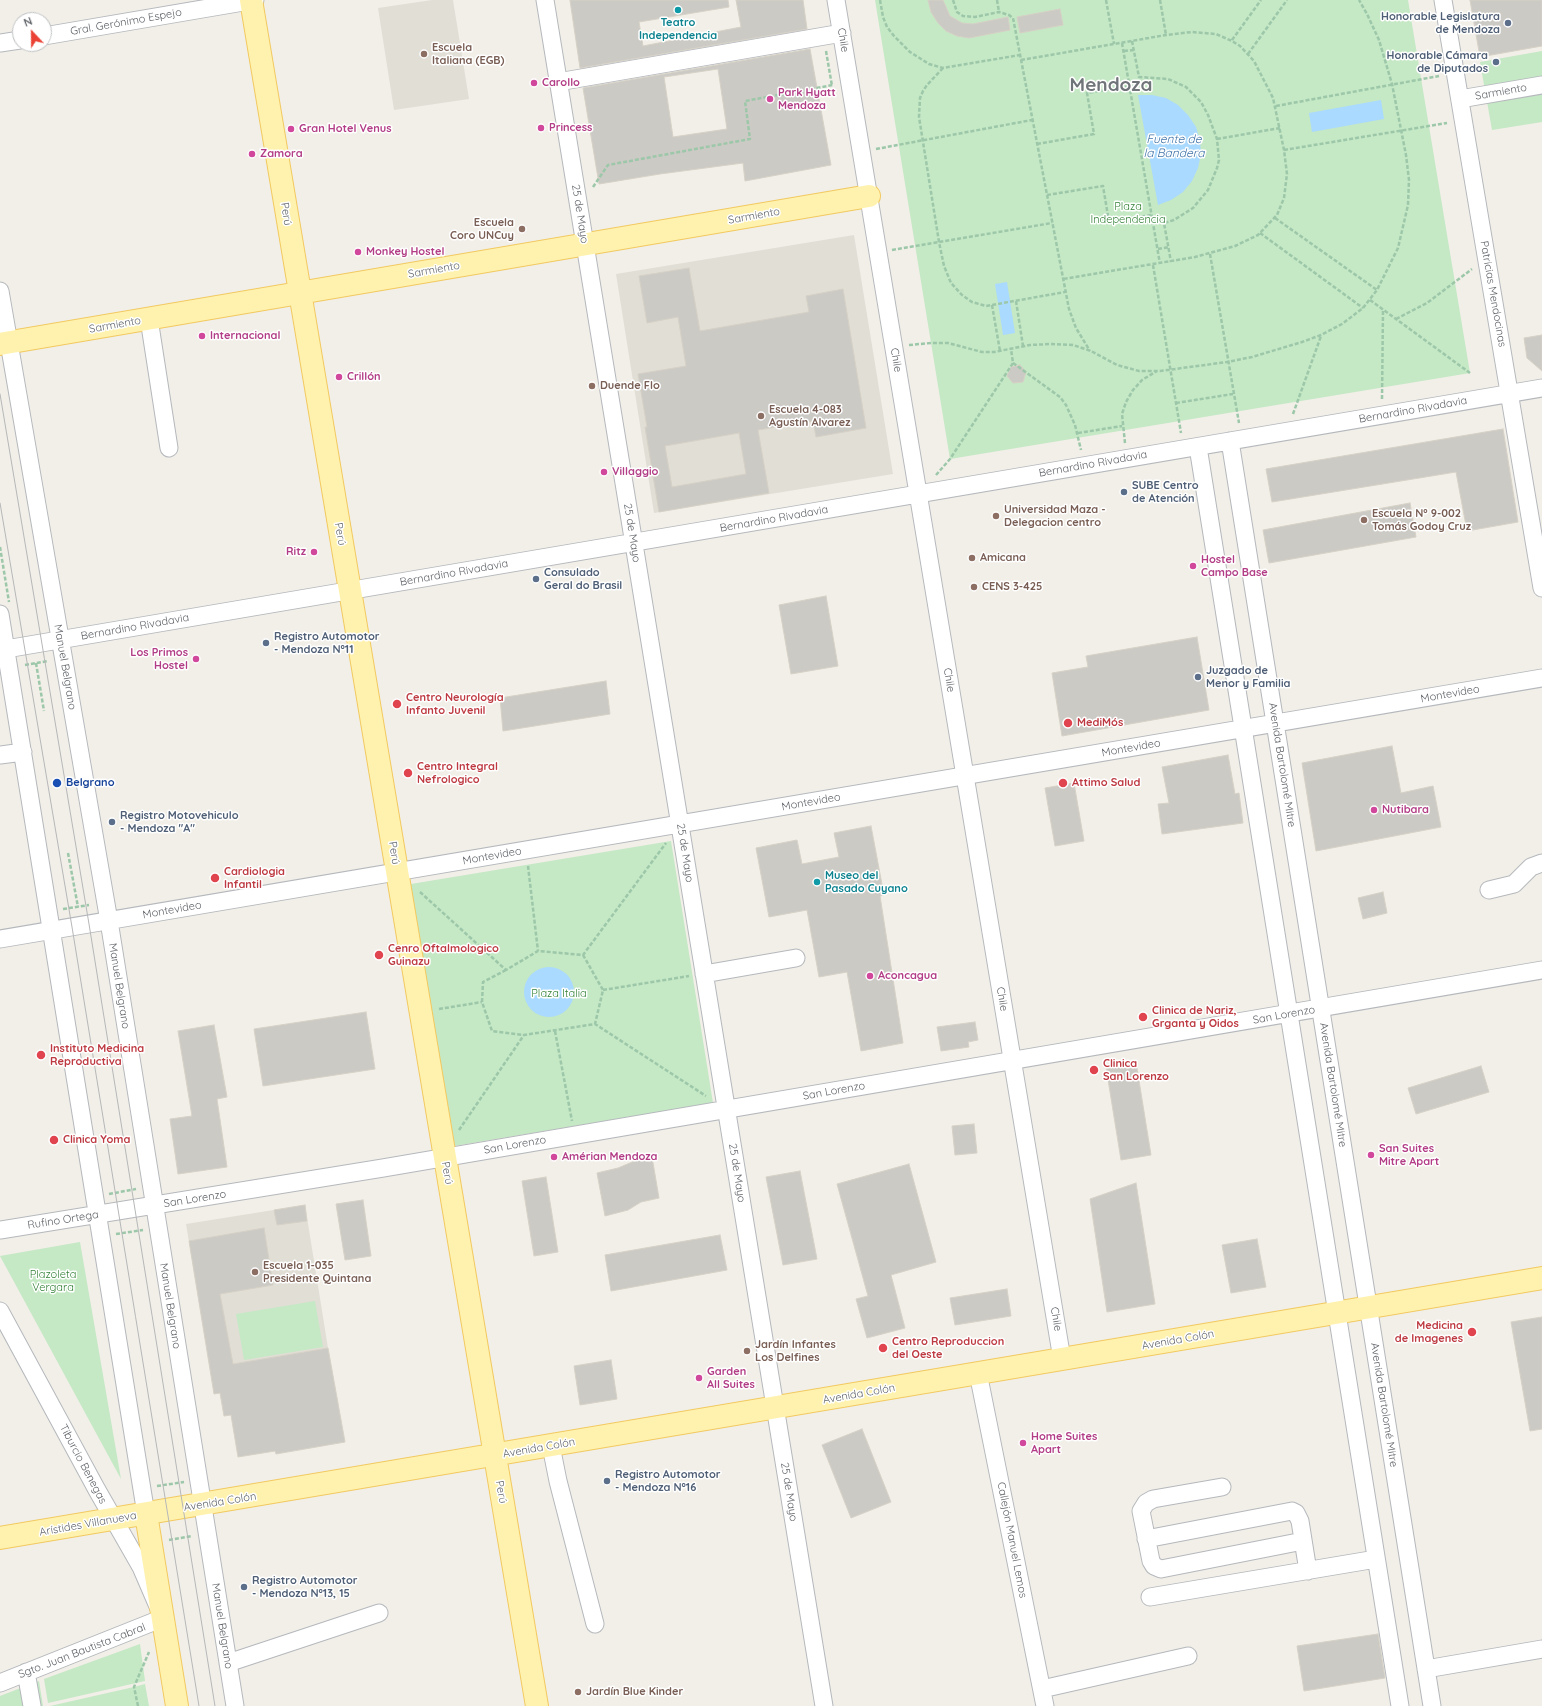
<!DOCTYPE html>
<meta charset="utf-8">
<style>
body{margin:0}
#map{position:relative;width:1542px;height:1706px;overflow:hidden;background:#f1efe8;font-family:Quicksand,sans-serif}
canvas{display:block}
.north{position:absolute;left:12px;top:12px;width:40px;height:40px;box-sizing:border-box;background:#fff;border:1px solid #bfc1c3;border-radius:50%;rotate:338deg;font-size:11px;font-weight:700;line-height:16px;text-align:center;color:#5f6368}
.north::after{content:'';display:block;margin:auto;width:14px;height:18px;background:#ea4335;clip-path:polygon(50% 0,100% 100%,50% 72%,0 100%)}
</style>
<div id="map">
<canvas width="1542" height="1706"></canvas>
<div class="north">N</div>
</div>
<script>
const ctx = document.querySelector('canvas').getContext('2d');
ctx.lineJoin = 'round';
function paint(path, color) {
  ctx.fillStyle = color;
  ctx.fill(path, 'evenodd');
}
function poly(rows) {
  const path = new Path2D();
  for (const r of rows) {
    if (r.length === 3) {
      path.moveTo(r[0] + r[2], r[1]);
      path.arc(r[0], r[1], r[2], 0, 2 * Math.PI);
      continue;
    }
    path.moveTo(r[0], r[1]);
    for (let i = 2; i < r.length; i += 2) path.lineTo(r[i], r[i + 1]);
  }
  return path;
}
function trace(path, color, width, dash) {
  ctx.strokeStyle = color;
  ctx.lineWidth = width;
  ctx.lineCap = dash ? 'butt' : 'round';
  ctx.setLineDash(dash || []);
  ctx.stroke(path);
}
function write(font, color, halo, rows, align = 'center') {
  ctx.font = font + ' Quicksand,sans-serif';
  ctx.lineWidth = 3;
  ctx.setLineDash([]);
  ctx.textBaseline = 'middle';
  ctx.strokeStyle = halo;
  ctx.fillStyle = color;
  for (const [text, x, y, turn = 0] of rows) {
    ctx.save();
    ctx.translate(x, y);
    ctx.rotate((+turn || 0) * Math.PI / 180);
    ctx.textAlign = isNaN(turn) ? turn : align;
    if (halo) ctx.strokeText(text, 0, 0);
    ctx.fillText(text, 0, 0);
    ctx.restore();
  }
}
paint(poly([
 [432,0,453,0,469,99,394,110,378,8],
 [854,235,893,474,654,513,616,274],
 [305,1205,328,1348,210,1368,186,1224]
]), '#e1ded6');
paint(poly([
 [875,0,1408,0,1470,373,950,459],
 [1542,51,1542,122,1492,130,1480,62],
 [671,841,713,1103,448,1147,405,885],
 [80,1242,121,1479,0,1256],
 [315,1301,323,1347,244,1360,236,1314],
 [140,1644,145,1681,48,1703,44,1679],
 [39,1681,43,1706,0,1706,0,1696],
 [145,1684,149,1706,50,1706,134,1687]
]), '#c5e8c5');
paint(poly([
 [1138,95,1152,95,1166,98,1178,105,1188,115,1196,127,1200,140,1201,154,1198,168,1192,181,1183,192,1171,200,1158,205],
 [1381,100,1384,119,1312,132,1309,113],
 [1007,282,1015,333,1003,335,995,284],
 [549,992,25]
]), '#aadaff');
const building = poly([
 [570,0,728,0,729,7,639,22,643,46,741,27,736,0,803,0,807,29,580,68,570,0],
 [928,0,943,0,950,16,962,23,973,24,1008,17,1010,30,969,38,957,36,946,31,938,23,931,12,928,0],
 [1470,0,1542,0,1542,46,1480,57,1470,0],
 [1060,9,1063,25,1020,33,1017,17,1060,9],
 [810,49,831,165,745,181,743,163,660,174,599,184,583,88,810,49],
 [718,69,727,129,673,137,664,77,718,69],
 [689,268,700,331,809,312,806,296,843,289,866,428,816,437,813,421,758,430,769,493,659,512,645,427,647,427,638,374,686,366,678,317,647,323,639,276,689,268],
 [739,433,746,474,672,487,665,446,739,433],
 [1542,335,1542,371,1527,358,1524,338,1542,335],
 [1020,365,1026,372,1023,382,1013,383,1007,376,1011,367,1020,365],
 [1503,429,1518,522,1467,531,1456,472,1272,502,1266,469,1503,429],
 [1410,503,1416,537,1269,563,1263,530,1410,503],
 [826,596,838,666,791,674,779,605,826,596],
 [1197,637,1209,710,1062,736,1052,673,1088,667,1086,656,1197,637],
 [606,681,610,714,503,731,500,698,606,681],
 [1392,746,1401,793,1433,786,1441,827,1316,851,1302,763,1392,746],
 [1228,755,1235,794,1239,793,1243,823,1162,834,1158,804,1169,803,1162,767,1228,755],
 [1074,783,1084,841,1055,846,1045,788,1074,783],
 [871,826,884,895,880,896,903,1043,861,1051,847,972,819,977,807,910,769,917,756,848,797,840,802,864,839,857,834,833,871,826],
 [1383,892,1387,913,1363,919,1358,898,1383,892],
 [366,1012,375,1069,263,1086,254,1029,366,1012],
 [975,1022,978,1040,968,1042,969,1047,941,1051,937,1027,975,1022],
 [214,1025,227,1097,217,1099,227,1167,178,1174,170,1119,192,1116,178,1031,214,1025],
 [1136,1062,1151,1155,1121,1160,1106,1067,1136,1062],
 [1481,1066,1489,1092,1416,1114,1408,1088,1481,1066],
 [974,1124,977,1153,955,1155,952,1126,974,1124],
 [652,1157,659,1198,641,1202,628,1210,605,1216,597,1173,618,1168,637,1160,652,1157],
 [909,1164,936,1262,891,1275,905,1328,867,1338,856,1299,868,1296,837,1184,909,1164],
 [800,1171,817,1259,783,1265,766,1177,800,1171],
 [546,1177,558,1252,534,1256,522,1181,546,1177],
 [1136,1183,1155,1304,1107,1312,1090,1199,1136,1183],
 [363,1200,371,1256,345,1260,336,1204,363,1200],
 [305,1205,307,1221,277,1225,274,1210,305,1205],
 [264,1228,273,1285,220,1294,233,1364,328,1348,345,1442,276,1454,275,1451,238,1457,231,1415,224,1416,220,1393,214,1394,189,1241,264,1228],
 [720,1235,727,1270,611,1291,605,1255,720,1235],
 [1257,1239,1266,1287,1231,1293,1222,1245,1257,1239],
 [1007,1289,1011,1316,955,1325,950,1298,1007,1289],
 [1542,1317,1542,1429,1530,1431,1511,1322,1542,1317],
 [611,1360,617,1399,580,1405,574,1366,611,1360],
 [862,1429,891,1502,851,1518,822,1445,862,1429],
 [1378,1634,1385,1678,1304,1691,1297,1646,1378,1634]
]);
paint(building, '#cccac5');
trace(building, '#d6d1c6', 1);
const minor = poly([
 [545,0,824,1706],
 [836,0,1062,1359],
 [1443,0,1542,588],
 [44,36,255,0],
 [0,43,20,40],
 [558,82,842,33],
 [1460,99,1542,85],
 [0,291,109,921,235,1706],
 [149,319,169,448],
 [1230,441,1432,1706],
 [1198,447,1400,1706],
 [0,614,146,1514],
 [6,649,1542,388],
 [0,755,23,752],
 [1489,890,1514,884,1531,867,1542,863],
 [0,939,1542,678],
 [704,974,796,958],
 [0,1230,383,1168,1542,970],
 [0,1311,97,1490,141,1567,163,1618,0,1683],
 [978,1373,1045,1706],
 [551,1446,558,1481,595,1624],
 [1222,1487,1153,1499,1146,1503,1141,1511,1151,1561,1154,1566,1161,1569,1303,1541],
 [1146,1539,1292,1511,1296,1513,1300,1521,1308,1571],
 [1150,1597,1376,1559],
 [228,1663,379,1613],
 [1426,1669,1542,1649],
 [26,1672,32,1706],
 [1042,1689,1188,1656]
]);
const major = poly([
 [251,0,537,1706],
 [0,344,869,196],
 [146,1514,177,1706],
 [0,1538,1542,1278]
]);
trace(minor, '#b5b8bc', 19);
trace(major, '#f2c960', 24);
trace(poly([
 [880,0,883,17,887,27,894,36,910,52,929,64,943,68,1020,55],
 [953,0,957,12,963,16,975,17,999,12,1009,15,1013,18,1069,309,1076,328,1090,351],
 [997,0,999,12],
 [1106,0,1114,44],
 [1160,0,1166,35],
 [1232,40,1261,0],
 [1132,41,1139,77,1168,79,1186,87,1201,102,1208,115,1217,139,1219,160,1217,168,1208,190,1193,208,1174,220,1164,223,1171,262],
 [1122,43,1160,264],
 [826,51,832,86],
 [1124,51,1134,50],
 [1248,54,1287,0],
 [1021,60,1166,35,1192,32,1216,34,1232,41,1240,46,1254,61,1273,98,1284,150,1287,174,1284,198,1277,215,1258,235,1235,246,1195,257,1063,279],
 [943,68,927,85,923,91,920,98,919,117,939,242,944,266,951,283,962,295,972,302,986,306,1065,292],
 [1276,106,1439,76],
 [1217,139,1280,128],
 [1037,144,1094,134,1087,93,1130,86],
 [876,149,1032,120],
 [1284,150,1447,123],
 [593,187,608,165,750,139,745,101,833,85],
 [1047,195,1103,186,1109,222,1151,215],
 [1275,218,1377,290],
 [1260,233,1363,308],
 [1158,249,1169,247],
 [892,250,1052,223],
 [1210,254,1239,423],
 [1153,265,1181,433],
 [1370,300,1470,373],
 [1016,301,1023,346],
 [992,305,1000,351],
 [1396,319,1427,303,1472,269],
 [909,345,931,343,948,343,982,352,994,352,1030,345,1051,344,1073,345,1091,351,1117,365,1139,371,1160,371,1227,362,1252,357,1302,342,1321,335,1342,324,1363,308,1377,290,1398,248,1408,205,1409,180,1406,155,1392,84,1379,40,1367,14,1359,0],
 [1013,363,1060,397,1066,405,1075,425,1081,450],
 [1382,399,1383,310],
 [1176,403,1233,394],
 [1293,414,1321,336],
 [1078,433,1122,426],
 [1125,443,1122,414,1126,402,1133,390,1142,380,1157,371],
 [936,475,950,459,1013,363,1011,349],
 [0,547,9,602],
 [36,663,44,711],
 [25,665,48,661],
 [68,853,78,907],
 [528,866,538,951],
 [420,892,506,970,538,951,583,955,666,843],
 [63,909,89,905],
 [583,955,603,990,595,1024],
 [506,970,483,982,482,1002,492,1031,524,1035,595,1024,706,1096],
 [603,990,689,976],
 [439,1009,482,1002],
 [555,1031,572,1121],
 [459,1130,524,1035],
 [109,1194,136,1189],
 [116,1234,143,1230],
 [157,1486,184,1482],
 [169,1540,192,1536],
 [138,1706,134,1687,149,1652]
]), '#9cc7a9', 2.5, [4, 2]);
trace(minor, '#fff', 17);
trace(major, '#fff2af', 22);
trace(poly([
 [0,394,89,924,215,1706],
 [0,503,72,927,199,1706]
]), '#b6b7b8', 1);
for (const [x, y, r, color] of [
 [678,10,4,"#0f9aa8"],
 [1508,23,4,"#5c6f8a"],
 [424,54,4,"#8d6e63"],
 [1496,62,4,"#5c6f8a"],
 [534,83,4,"#d1479c"],
 [770,99,4,"#d1479c"],
 [541,128,4,"#d1479c"],
 [291,129,4,"#d1479c"],
 [252,154,4,"#d1479c"],
 [522,229,4,"#8d6e63"],
 [358,252,4,"#d1479c"],
 [202,336,4,"#d1479c"],
 [339,377,4,"#d1479c"],
 [592,386,4,"#8d6e63"],
 [761,416,4,"#8d6e63"],
 [604,472,4,"#d1479c"],
 [1124,492,4,"#5c6f8a"],
 [996,516,4,"#8d6e63"],
 [1364,520,4,"#8d6e63"],
 [314,552,4,"#d1479c"],
 [972,558,4,"#8d6e63"],
 [1193,566,4,"#d1479c"],
 [536,579,4,"#5c6f8a"],
 [974,587,4,"#8d6e63"],
 [266,643,4,"#5c6f8a"],
 [196,659,4,"#d1479c"],
 [1198,677,4,"#5c6f8a"],
 [397,704,5,"#e0444e"],
 [1068,723,5,"#e0444e"],
 [408,773,5,"#e0444e"],
 [57,783,5,"#1a4fb4"],
 [1063,783,5,"#e0444e"],
 [1374,810,4,"#d1479c"],
 [112,822,4,"#5c6f8a"],
 [215,878,5,"#e0444e"],
 [817,882,4,"#0f9aa8"],
 [379,955,5,"#e0444e"],
 [870,976,4,"#d1479c"],
 [1143,1017,5,"#e0444e"],
 [41,1055,5,"#e0444e"],
 [1094,1070,5,"#e0444e"],
 [54,1140,5,"#e0444e"],
 [1371,1155,4,"#d1479c"],
 [554,1157,4,"#d1479c"],
 [255,1272,4,"#8d6e63"],
 [1472,1332,5,"#e0444e"],
 [883,1348,5,"#e0444e"],
 [747,1351,4,"#8d6e63"],
 [699,1378,4,"#d1479c"],
 [1023,1443,4,"#d1479c"],
 [607,1481,4,"#5c6f8a"],
 [244,1587,4,"#5c6f8a"],
 [578,1692,4,"#8d6e63"]
]) {
  const dot = new Path2D();
  dot.arc(x, y, r, 0, 2 * Math.PI);
  ctx.fillStyle = color;
  ctx.fill(dot);
  trace(dot, '#fff', 1.5);
}
write('bold 11px', '#4e5e75', '#fff', [
 ["Honorable Legislatura",1500,17,"right"],
 ["de Mendoza",1500,30,"right"],
 ["Honorable Cámara",1488,56,"right"],
 ["de Diputados",1488,69,"right"],
 ["SUBE Centro",1132,486],
 ["de Atención",1132,499],
 ["Consulado",544,573],
 ["Geral do Brasil",544,586],
 ["Registro Automotor",274,637],
 ["- Mendoza N°11",274,650],
 ["Juzgado de",1206,671],
 ["Menor y Familia",1206,684],
 ["Registro Motovehiculo",120,816],
 ["- Mendoza \"A\"",120,829],
 ["Registro Automotor",615,1475],
 ["- Mendoza N°16",615,1488],
 ["Registro Automotor",252,1581],
 ["- Mendoza N°13, 15",252,1594]
], 'left');
write('11px', '#5f6368', '#fff', [
 ["Gral. Gerónimo Espejo",126,22,-10],
 ["Chile",843,40,81],
 ["Sarmiento",1501,92,-10],
 ["Perú",286,214,81],
 ["25 de Mayo",580,214,81],
 ["Sarmiento",754,216,-10],
 ["Sarmiento",434,270,-10],
 ["Patricias Mendocinas",1493,294,80],
 ["Sarmiento",115,325,-10],
 ["Chile",896,360,81],
 ["Bernardino Rivadavia",1413,410,-10],
 ["Bernardino Rivadavia",1093,464,-10],
 ["Bernardino Rivadavia",774,519,-10],
 ["25 de Mayo",632,533,81],
 ["Perú",340,534,80],
 ["Bernardino Rivadavia",454,573,-10],
 ["Bernardino Rivadavia",135,627,-10],
 ["Manuel Belgrano",65,667,80],
 ["Chile",949,680,81],
 ["Montevideo",1450,694,-10],
 ["Montevideo",1131,748,-10],
 ["Avenida Bartolomé Mitre",1282,765,81],
 ["Montevideo",811,802,-10],
 ["Perú",394,853,81],
 ["25 de Mayo",685,853,81],
 ["Montevideo",492,856,-10],
 ["Montevideo",172,910,-10],
 ["Manuel Belgrano",119,986,81],
 ["Chile",1002,999,81],
 ["San Lorenzo",1284,1015,-10],
 ["Avenida Bartolomé Mitre",1333,1085,81],
 ["San Lorenzo",834,1091,-10],
 ["San Lorenzo",515,1145,-10],
 ["Perú",447,1173,80],
 ["25 de Mayo",737,1173,81],
 ["San Lorenzo",195,1199,-9],
 ["Rufino Ortega",63,1220,-9],
 ["Manuel Belgrano",170,1306,81],
 ["Chile",1056,1319,81],
 ["Avenida Colón",1178,1340,-10],
 ["Avenida Colón",859,1394,-10],
 ["Avenida Bartolomé Mitre",1384,1405,81],
 ["Avenida Colón",539,1448,-10],
 ["Tiburcio Benegas",83,1464,62],
 ["Perú",501,1492,80],
 ["25 de Mayo",789,1492,81],
 ["Avenida Colón",220,1502,-9],
 ["Arístides Villanueva",88,1524,-10],
 ["Callejón Manuel Lemos",1012,1540,79],
 ["Manuel Belgrano",222,1626,81],
 ["Sgto. Juan Bautista Cabral",82,1651,-21]
]);
write('bold 11px', '#0d838f', '#fff', [
 ["Teatro",678,23],
 ["Independencia",678,36],
 ["Museo del",825,876,"left"],
 ["Pasado Cuyano",825,889,"left"]
]);
write('bold 11px', '#785e54', '#fff', [
 ["Escuela",432,48],
 ["Italiana (EGB)",432,61],
 ["Escuela",514,223,"right"],
 ["Coro UNCuy",514,236,"right"],
 ["Duende Flo",600,386],
 ["Escuela 4-083",769,410],
 ["Agustín Alvarez",769,423],
 ["Universidad Maza -",1004,510],
 ["Delegacion centro",1004,523],
 ["Escuela N° 9-002",1372,514],
 ["Tomás Godoy Cruz",1372,527],
 ["Amicana",980,558],
 ["CENS 3-425",982,587],
 ["Escuela 1-035",263,1266],
 ["Presidente Quintana",263,1279],
 ["Jardín Infantes",755,1345],
 ["Los Delfines",755,1358],
 ["Jardín Blue Kinder",586,1692]
], 'left');
write('bold 11px', '#b23c85', '#fff', [
 ["Carollo",542,83],
 ["Park Hyatt",778,93],
 ["Mendoza",778,106],
 ["Princess",549,128],
 ["Gran Hotel Venus",299,129],
 ["Zamora",260,154],
 ["Monkey Hostel",366,252],
 ["Internacional",210,336],
 ["Crillón",347,377],
 ["Villaggio",612,472],
 ["Ritz",306,552,"right"],
 ["Hostel",1201,560],
 ["Campo Base",1201,573],
 ["Los Primos",188,653,"right"],
 ["Hostel",188,666,"right"],
 ["Nutibara",1382,810],
 ["Aconcagua",878,976],
 ["San Suites",1379,1149],
 ["Mitre Apart",1379,1162],
 ["Amérian Mendoza",562,1157],
 ["Garden",707,1372],
 ["All Suites",707,1385],
 ["Home Suites",1031,1437],
 ["Apart",1031,1450]
], 'left');
write('11px', '#348238', '#fff', [
 ["Plaza",1128,207],
 ["Independencia",1128,220],
 ["Plaza Italia",559,994],
 ["Plazoleta",53,1275],
 ["Vergara",53,1288]
]);
write('bold 11px', '#be3a42', '#fff', [
 ["Centro Neurología",406,698],
 ["Infanto Juvenil",406,711],
 ["MediMós",1077,723],
 ["Centro Integral",417,767],
 ["Nefrologico",417,780],
 ["Attimo Salud",1072,783],
 ["Cardiologia",224,872],
 ["Infantil",224,885],
 ["Cenro Oftalmologico",388,949],
 ["Guinazu",388,962],
 ["Clinica de Nariz,",1152,1011],
 ["Grganta y Oidos",1152,1024],
 ["Instituto Medicina",50,1049],
 ["Reproductiva",50,1062],
 ["Clinica",1103,1064],
 ["San Lorenzo",1103,1077],
 ["Clinica Yoma",63,1140],
 ["Medicina",1463,1326,"right"],
 ["de Imagenes",1463,1339,"right"],
 ["Centro Reproduccion",892,1342],
 ["del Oeste",892,1355]
], 'left');
write('bold 11px', '#164399', '#fff', [
 ["Belgrano",66,783]
], 'left');
write('italic 12px', '#4174aa', '#fff', [
 ["Fuente de",1174,139],
 ["la Bandera",1174,153]
]);
write('bold 19px', '#70757a', '#fff', [
 ["Mendoza",1111,85]
]);
</script>
